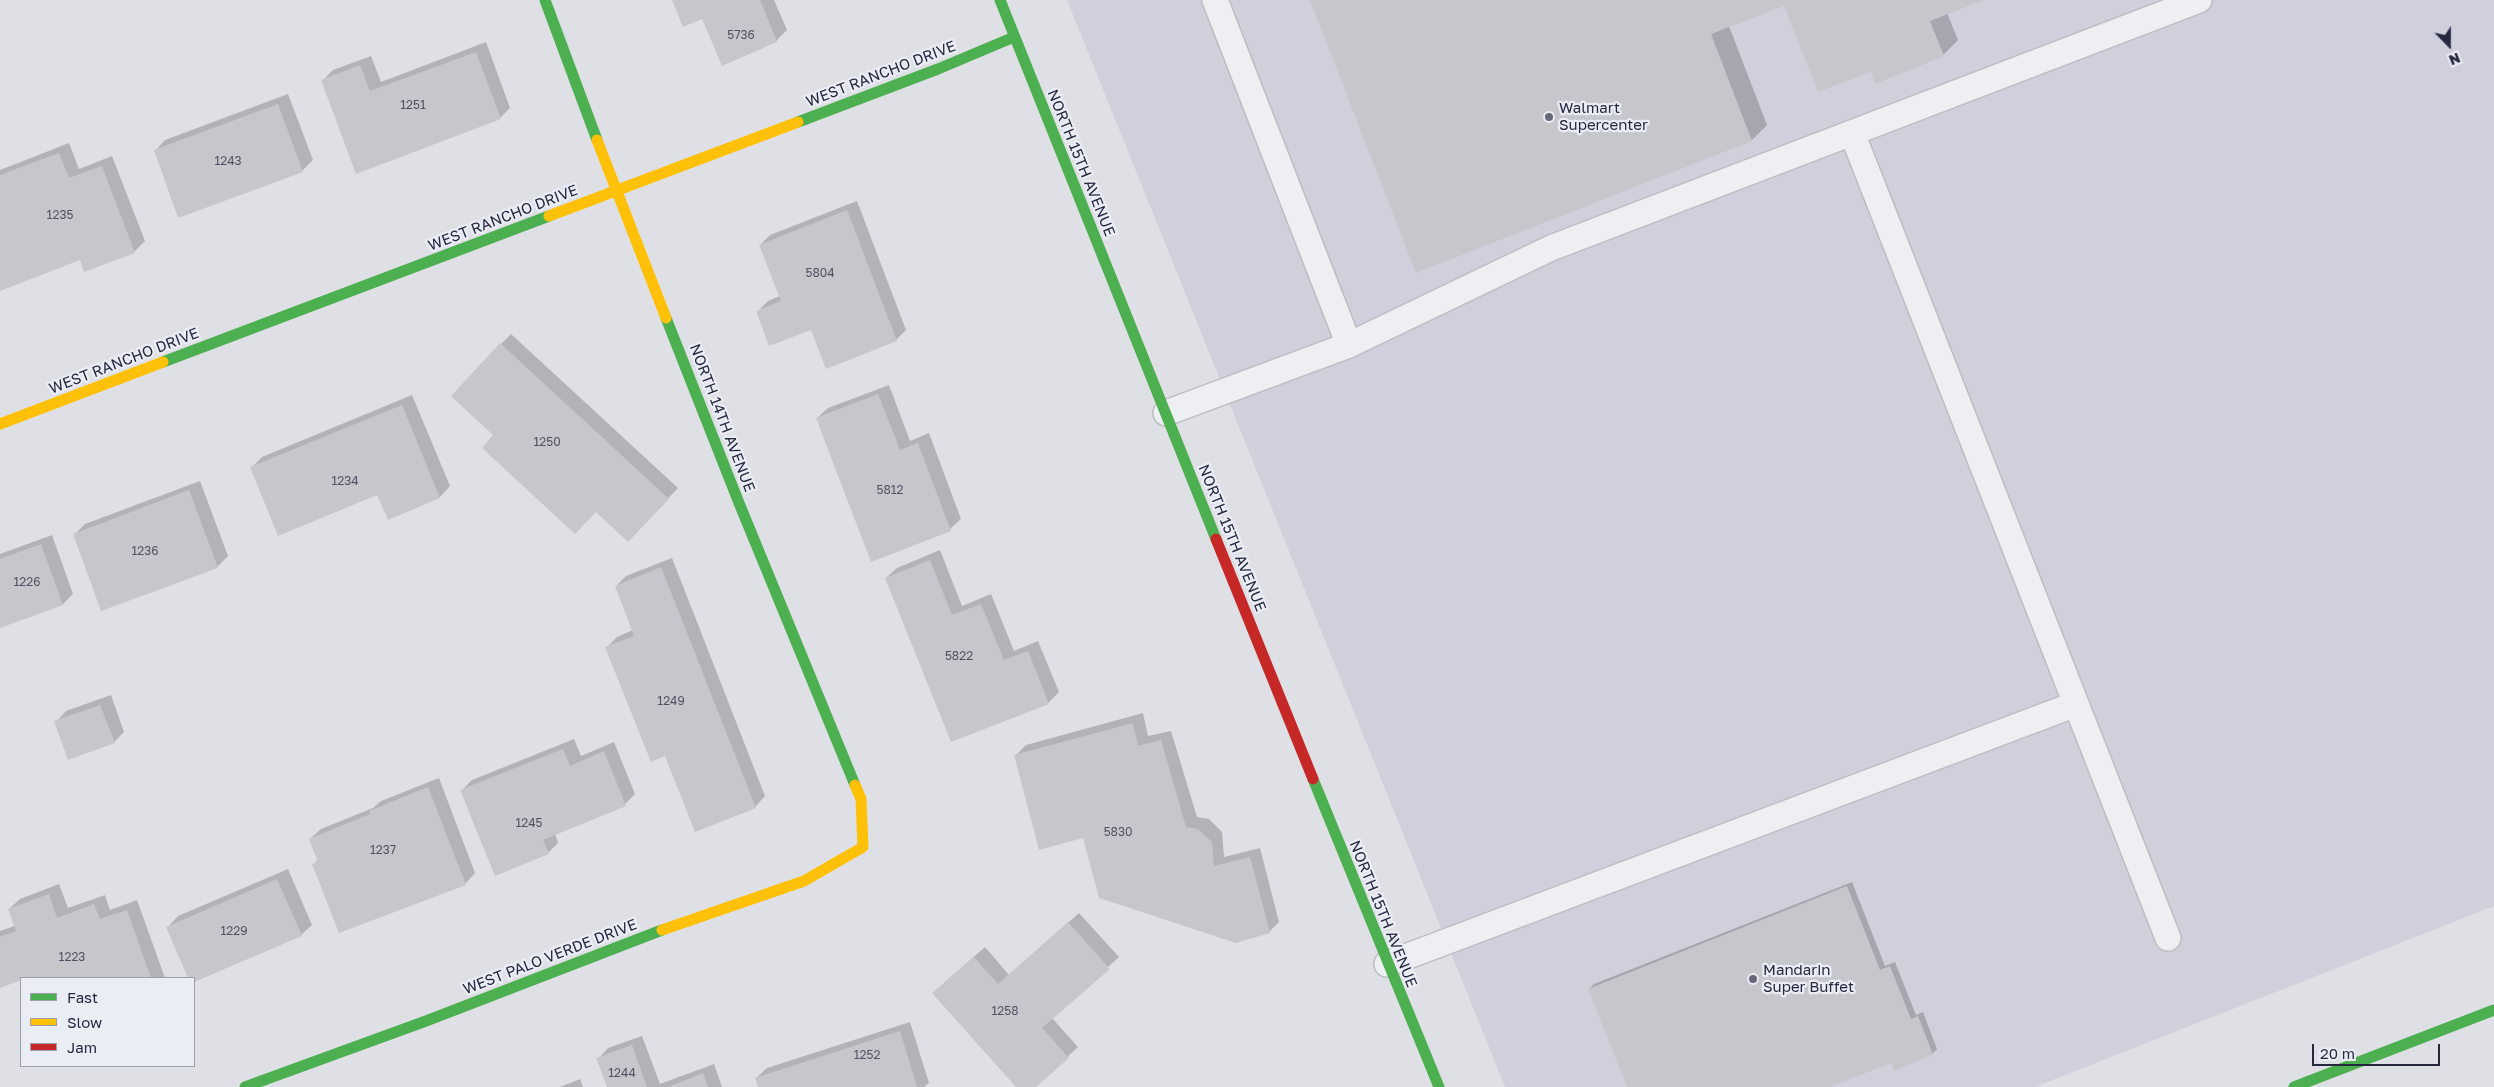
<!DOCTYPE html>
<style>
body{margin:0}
#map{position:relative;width:2494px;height:1087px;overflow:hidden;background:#dfe0e5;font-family:"Golos Text",sans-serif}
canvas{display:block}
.legend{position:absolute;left:20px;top:977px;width:175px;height:90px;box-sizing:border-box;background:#ebedf5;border:1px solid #9c9eac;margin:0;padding:6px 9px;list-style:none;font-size:15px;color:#25283f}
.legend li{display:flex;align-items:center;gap:10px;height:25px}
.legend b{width:25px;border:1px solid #9c9eac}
.north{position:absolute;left:2424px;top:20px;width:50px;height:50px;-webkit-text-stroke:4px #ebedf5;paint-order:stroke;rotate:158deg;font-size:14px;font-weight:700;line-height:20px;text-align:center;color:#25283f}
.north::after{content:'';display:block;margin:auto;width:18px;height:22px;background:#25283f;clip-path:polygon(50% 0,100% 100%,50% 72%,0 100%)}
.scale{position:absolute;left:2312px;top:1044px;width:128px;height:22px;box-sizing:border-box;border:2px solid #25283f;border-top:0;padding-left:6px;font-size:15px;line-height:18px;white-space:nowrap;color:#25283f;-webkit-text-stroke:4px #ebedf5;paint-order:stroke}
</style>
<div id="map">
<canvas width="2494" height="1087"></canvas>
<ul class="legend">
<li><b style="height:6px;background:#4caf50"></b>Fast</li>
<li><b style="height:6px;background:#ffc107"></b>Slow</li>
<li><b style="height:6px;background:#c62828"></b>Jam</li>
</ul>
<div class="north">N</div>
<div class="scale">20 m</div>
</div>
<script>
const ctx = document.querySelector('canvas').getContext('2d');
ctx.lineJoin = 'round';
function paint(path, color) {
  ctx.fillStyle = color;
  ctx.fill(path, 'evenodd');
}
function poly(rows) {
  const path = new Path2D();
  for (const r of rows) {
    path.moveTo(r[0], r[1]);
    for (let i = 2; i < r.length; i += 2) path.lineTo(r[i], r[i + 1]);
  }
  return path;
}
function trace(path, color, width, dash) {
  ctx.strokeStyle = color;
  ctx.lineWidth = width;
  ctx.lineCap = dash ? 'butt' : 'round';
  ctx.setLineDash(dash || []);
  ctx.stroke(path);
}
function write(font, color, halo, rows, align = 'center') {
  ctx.font = font + ' "Golos Text",sans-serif';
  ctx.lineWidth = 4.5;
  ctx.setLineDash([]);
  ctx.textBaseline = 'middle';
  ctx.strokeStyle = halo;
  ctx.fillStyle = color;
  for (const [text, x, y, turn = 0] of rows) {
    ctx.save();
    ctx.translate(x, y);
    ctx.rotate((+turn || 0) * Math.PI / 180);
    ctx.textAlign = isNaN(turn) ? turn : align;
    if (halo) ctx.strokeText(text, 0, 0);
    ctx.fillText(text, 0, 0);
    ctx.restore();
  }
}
paint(poly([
 [1067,0,2494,0,2494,906,2035,1087,1505,1087]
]), '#cfd0db');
paint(poly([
 [673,0,774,0,787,30,776,41,703,17],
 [1311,0,1981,0,1947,13,1958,40,1943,55,1785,4,1729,26,1767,125,1752,140,1417,271],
 [486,42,510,108,500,118,357,172,322,81,333,70,371,56,381,82],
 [288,94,313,160,302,171,155,151,165,140],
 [69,143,79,169,112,156,145,241,134,252,85,270,80,258,0,289,0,170],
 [857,201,906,330,896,340,811,328,758,311,768,301,780,296,760,245,770,235],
 [511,334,678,488,638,530,596,511,495,435,501,344],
 [889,385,910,441,929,433,961,519,950,529,817,418,828,408],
 [412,395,450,486,440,497,389,518,378,493,251,468,262,457],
 [200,481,228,556,217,567,74,535,85,524],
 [52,535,73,594,63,604,0,627,0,554],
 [940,550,962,606,991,594,1014,651,1038,641,1059,692,1048,703,886,578,897,568],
 [672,558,765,796,755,807,666,755,607,647,617,637,633,630,616,586,626,576],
 [111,695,124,732,114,742,56,722,66,711],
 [1143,713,1148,736,1171,731,1197,817,1209,819,1222,832,1224,857,1260,848,1279,922,1269,932,1084,836,1016,755,1026,745],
 [574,739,581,756,614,742,635,794,625,804,555,834,558,843,548,853,461,791,472,780],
 [439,778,475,873,465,884,314,864,318,860,310,839,321,829,373,808,381,801],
 [288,869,312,925,301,935,194,981,194,978,190,978,168,927,178,916],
 [1852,882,1885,966,1895,962,1916,1015,1923,1012,1937,1049,1932,1054,1892,1061,1827,1087,1628,1087,1589,989,1594,984],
 [59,884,68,908,105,895,110,910,137,900,165,978,29,978,28,976,0,987,0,931,15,926,9,909,20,899],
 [1079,913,1119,957,1052,1018,1078,1047,1034,1087,1017,1087,944,983,985,947,1009,975],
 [910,1022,929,1083,924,1087,759,1087,756,1078,767,1068],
 [642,1036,660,1084,714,1064,722,1087,608,1087,598,1059,608,1048],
 [580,1079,583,1087,560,1087]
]), '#0003');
paint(poly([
 [672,0,760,0,777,42,722,66,702,19,683,27],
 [1310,0,1984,0,1930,21,1944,56,1875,84,1871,72,1818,92,1784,6,1711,34,1752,141,1416,273],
 [476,52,501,119,356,174,321,80,360,65,370,91],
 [278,104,303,172,178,218,154,150],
 [59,153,69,178,102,166,135,253,84,272,80,260,0,291,0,175],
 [847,210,897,341,826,369,811,330,769,346,756,311,781,301,759,245],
 [500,343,669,499,628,542,596,512,575,534,482,448,493,435,451,396],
 [878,394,900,450,918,443,951,531,871,562,816,418],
 [402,405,440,498,388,520,377,495,278,536,250,467],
 [189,490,218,568,101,611,73,534],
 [41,544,63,605,0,628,0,559],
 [930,560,952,615,981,604,1004,660,1028,651,1049,704,951,742,885,578],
 [661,567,756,808,695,832,665,756,651,762,605,647,634,636,615,586],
 [100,705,115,743,68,760,54,721],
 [1133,723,1138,746,1161,740,1186,827,1198,829,1212,842,1214,866,1250,857,1270,933,1236,943,1099,898,1083,838,1039,850,1014,755],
 [563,749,570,766,604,751,626,806,543,840,549,854,495,876,460,790],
 [428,787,466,885,339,933,312,864,318,862,309,839,370,814,369,811],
 [277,879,302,936,194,982,194,978,188,978,166,927],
 [1847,886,1880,970,1890,966,1911,1019,1918,1016,1933,1055,1894,1071,1891,1063,1830,1087,1627,1087,1588,989],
 [49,894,57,918,94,904,100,919,127,910,151,978,21,978,21,980,0,988,0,937,16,931,8,909],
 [1068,922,1110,969,1042,1028,1069,1058,1036,1087,1016,1087,932,993,974,957,998,984],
 [900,1031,917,1087,758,1087,755,1078],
 [632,1045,647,1087,607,1087,596,1058],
 [703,1073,708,1087,668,1087]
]), '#c6c7cd');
const lane = poly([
 [1215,0,1349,345],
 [1852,133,2168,938],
 [1166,413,1349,345,1551,248,2199,0],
 [1387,964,2076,704]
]);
trace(lane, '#bcbdc3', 28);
trace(lane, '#eeeff2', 25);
trace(poly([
 [545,0,597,140],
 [1000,0,1216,539],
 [798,122,938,69,1014,37],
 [666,318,739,503,855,785],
 [163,362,549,216],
 [1313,779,1439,1087],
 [245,1087,426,1021,662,930],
 [2294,1087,2494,1010]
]), '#4caf50', 11);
trace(poly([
 [597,140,666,318],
 [549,216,798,122],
 [0,424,163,362],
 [662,930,804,881,863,847,861,799,855,785]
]), '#ffc107', 11);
trace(poly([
 [1216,539,1313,779]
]), '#c62828', 11);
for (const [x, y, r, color] of [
 [1549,117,5,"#666879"],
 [1753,979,5,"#666879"]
]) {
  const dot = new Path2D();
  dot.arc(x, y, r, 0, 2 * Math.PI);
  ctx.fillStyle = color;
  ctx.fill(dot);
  trace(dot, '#ebedf5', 2);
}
write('12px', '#4f5264', null, [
 ["5736",741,35],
 ["1251",413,105],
 ["1243",228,161],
 ["1235",60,215],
 ["5804",820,273],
 ["1250",547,442],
 ["1234",345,481],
 ["5812",890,490],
 ["1236",145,551],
 ["1226",27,582],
 ["5822",959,656],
 ["1249",671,701],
 ["1245",529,823],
 ["5830",1118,832],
 ["1237",383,850],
 ["1229",234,931],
 ["1223",72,957],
 ["1258",1005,1011],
 ["1252",867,1055],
 ["1244",622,1073]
]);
write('15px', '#25283f', '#ebedf5', [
 ["WEST RANCHO DRIVE",881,74,-21],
 ["NORTH 15TH AVENUE",1081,163,68],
 ["WEST RANCHO DRIVE",503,218,-21],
 ["WEST RANCHO DRIVE",124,361,-21],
 ["NORTH 14TH AVENUE",722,418,69],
 ["NORTH 15TH AVENUE",1232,538,68],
 ["NORTH 15TH AVENUE",1383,914,68],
 ["WEST PALO VERDE DRIVE",550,957,-21]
]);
write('15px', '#25283f', '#ebedf5', [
 ["Walmart",1559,108],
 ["Supercenter",1559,125],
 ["Mandarin",1763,970],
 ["Super Buffet",1763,987]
], 'left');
</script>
